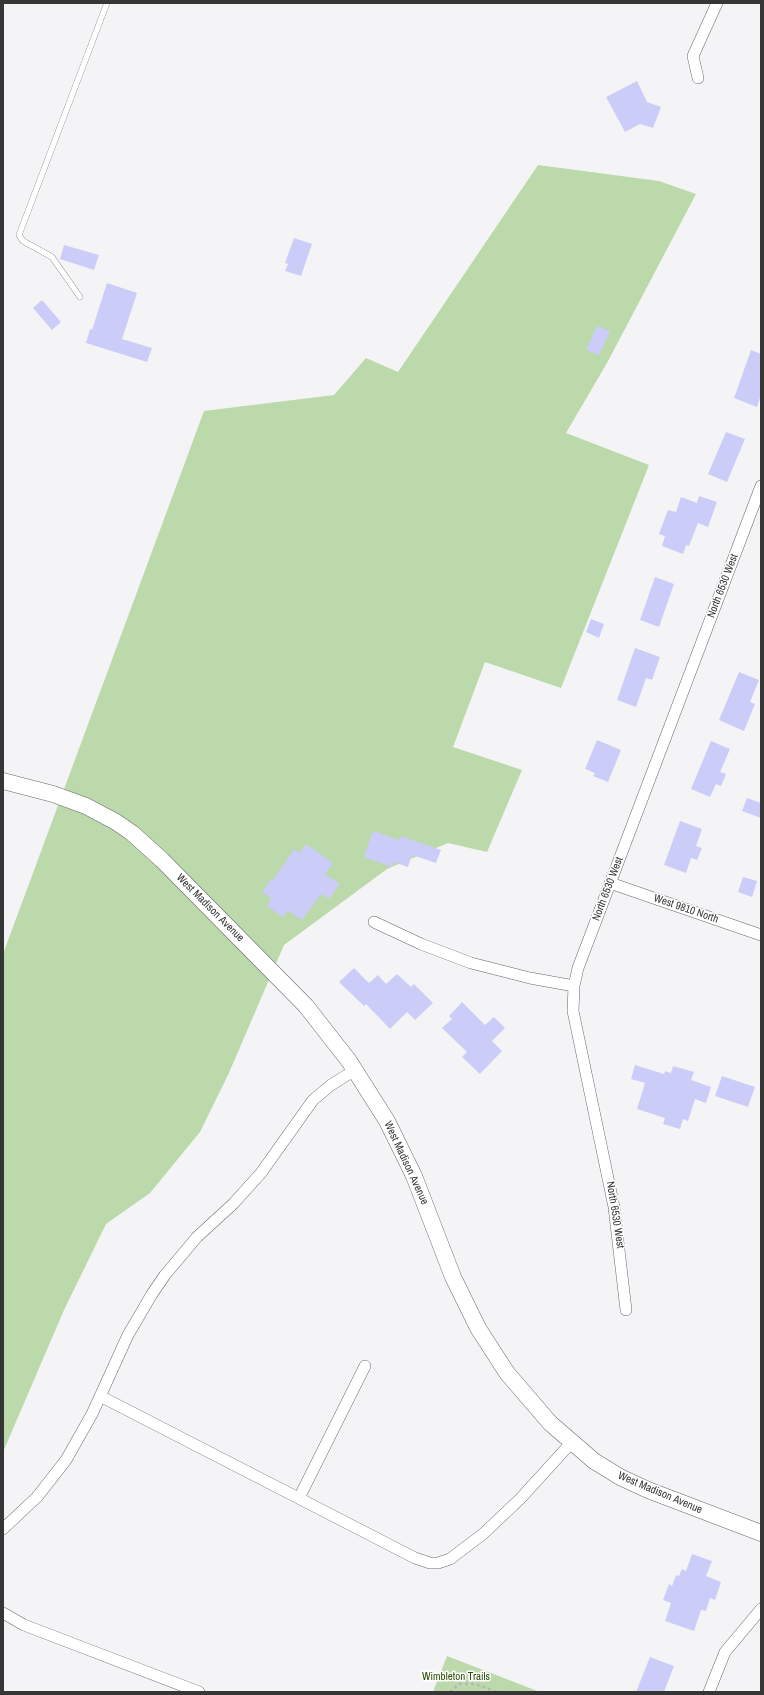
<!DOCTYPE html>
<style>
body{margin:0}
#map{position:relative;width:764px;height:1695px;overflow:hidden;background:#f4f4f6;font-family:"Archivo Narrow",sans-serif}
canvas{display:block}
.frame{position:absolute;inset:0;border:4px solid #363637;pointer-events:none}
</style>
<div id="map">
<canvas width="764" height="1695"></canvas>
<div class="frame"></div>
</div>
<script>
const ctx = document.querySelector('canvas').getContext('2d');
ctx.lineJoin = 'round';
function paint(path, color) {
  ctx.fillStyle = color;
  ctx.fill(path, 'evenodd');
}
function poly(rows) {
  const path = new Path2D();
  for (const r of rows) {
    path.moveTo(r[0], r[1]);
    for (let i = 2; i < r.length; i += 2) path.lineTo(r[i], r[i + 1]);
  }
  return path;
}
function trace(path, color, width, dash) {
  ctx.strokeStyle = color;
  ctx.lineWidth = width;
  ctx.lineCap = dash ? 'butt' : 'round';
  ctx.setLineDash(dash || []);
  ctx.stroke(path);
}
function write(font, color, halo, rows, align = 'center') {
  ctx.font = font + ' "Archivo Narrow",sans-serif';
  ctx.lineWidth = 3;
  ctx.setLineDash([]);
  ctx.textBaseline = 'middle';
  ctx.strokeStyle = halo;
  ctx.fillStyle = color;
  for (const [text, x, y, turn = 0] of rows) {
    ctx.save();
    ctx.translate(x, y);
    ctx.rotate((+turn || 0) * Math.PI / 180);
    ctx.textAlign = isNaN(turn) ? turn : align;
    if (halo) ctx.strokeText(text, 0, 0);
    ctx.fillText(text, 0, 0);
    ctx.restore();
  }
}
paint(poly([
 [538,165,659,181,696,194,607,363,566,433,649,465,561,688,485,662,453,747,522,770,487,852,448,843,387,869,284,945,228,1075,200,1132,150,1193,106,1224,64,1310,3,1452,3,954,204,411,334,395,366,358,398,372],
 [447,1656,540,1692,433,1692]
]), '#bbd9aa');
paint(poly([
 [637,81,647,102,661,107,653,128,640,124,625,132,606,97],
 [294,238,312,244,301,276,285,271,288,264,285,263],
 [64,245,99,255,94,270,60,259],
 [107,283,137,293,122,339,152,348,147,362,86,343,90,329,92,330],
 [42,300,61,322,52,330,33,308],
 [597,326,610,331,599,355,586,350],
 [751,350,761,354,761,395,757,407,734,398],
 [726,432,745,439,727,482,708,474],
 [699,496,717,502,708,527,698,523,689,546,686,545,683,554,662,546,665,536,659,534,668,510,676,512,681,497,697,503],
 [655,577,674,584,659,627,640,620],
 [591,619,604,624,599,638,586,632],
 [635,648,660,657,652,680,646,678,636,707,617,700],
 [739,672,759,680,750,702,755,704,744,731,719,720],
 [597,740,621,750,608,782,593,776,595,773,585,769],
 [711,741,730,749,720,772,726,774,721,786,716,784,710,797,691,789],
 [747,798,761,803,761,818,742,811],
 [680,821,702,829,696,846,702,848,697,860,691,858,686,873,664,865],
 [373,831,399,840,401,836,441,850,436,863,412,855,408,867,394,862,392,867,364,857],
 [306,844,333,863,325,874,340,884,329,899,321,894,302,920,288,911,283,917,267,906,271,898,262,892,271,879,273,880,294,849,300,853],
 [743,877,757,881,752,897,738,892],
 [354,968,369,983,378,975,386,984,397,974,411,987,414,984,433,1003,415,1020,407,1012,390,1029,366,1004,364,1006,339,982],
 [462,1002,485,1025,494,1017,505,1028,492,1041,502,1051,480,1074,462,1057,467,1052,442,1028,452,1019,449,1016],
 [635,1065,664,1074,665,1071,671,1073,673,1066,694,1072,691,1080,711,1087,706,1103,695,1099,688,1121,683,1119,680,1129,663,1124,665,1118,637,1109,645,1083,631,1079],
 [722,1076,755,1087,748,1107,715,1096],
 [692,1554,712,1561,706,1576,721,1582,715,1600,710,1598,706,1611,701,1610,694,1631,665,1621,671,1603,663,1600,669,1584,672,1586,676,1575,679,1576,682,1569,686,1571],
 [650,1657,674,1666,664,1692,636,1692]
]), '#cbcdf8');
const lane = poly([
 [80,297,52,257,23,241,19,235,107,3]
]);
const street = poly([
 [698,78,693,56,717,3],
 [610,883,761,935],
 [374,922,421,944,471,963,530,978,574,986],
 [626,1310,614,1207,573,1011,574,986,578,968,761,486],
 [100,1396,415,1558,430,1563,438,1563,450,1559,483,1534,520,1499,571,1443],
 [299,1498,365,1366],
 [3,1529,37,1497,66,1460,92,1414,128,1335,152,1294,165,1275,197,1237,233,1204,261,1173,313,1100,331,1085,355,1070],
 [3,1613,24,1625,199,1692],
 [709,1692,725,1652,761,1609]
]);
const secondary = poly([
 [3,781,53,794,86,806,116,822,132,833,162,860,306,1006,349,1061,387,1121,414,1176,453,1277,478,1328,507,1373,550,1423,594,1461,620,1477,648,1490,761,1533]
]);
trace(lane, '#68686a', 6);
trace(street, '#68686a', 12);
trace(secondary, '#68686a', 17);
trace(poly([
 [450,1692,459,1684,476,1684,496,1692]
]), '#b6b6b8', 2.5, [3, 3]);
trace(lane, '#fff', 5.5);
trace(street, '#fff', 11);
trace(secondary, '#fff', 16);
write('11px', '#363637', '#fff', [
 ["North 6530 West",723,586,-69],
 ["North 6530 West",608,889,-69],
 ["West Madison Avenue",210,908,45],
 ["West 9810 North",686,909,19],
 ["West Madison Avenue",406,1163,65],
 ["North 6530 West",615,1215,81],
 ["West Madison Avenue",660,1493,23]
]);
write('11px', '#284d06', '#fff', [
 ["Wimbleton Trails",456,1677]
]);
</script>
